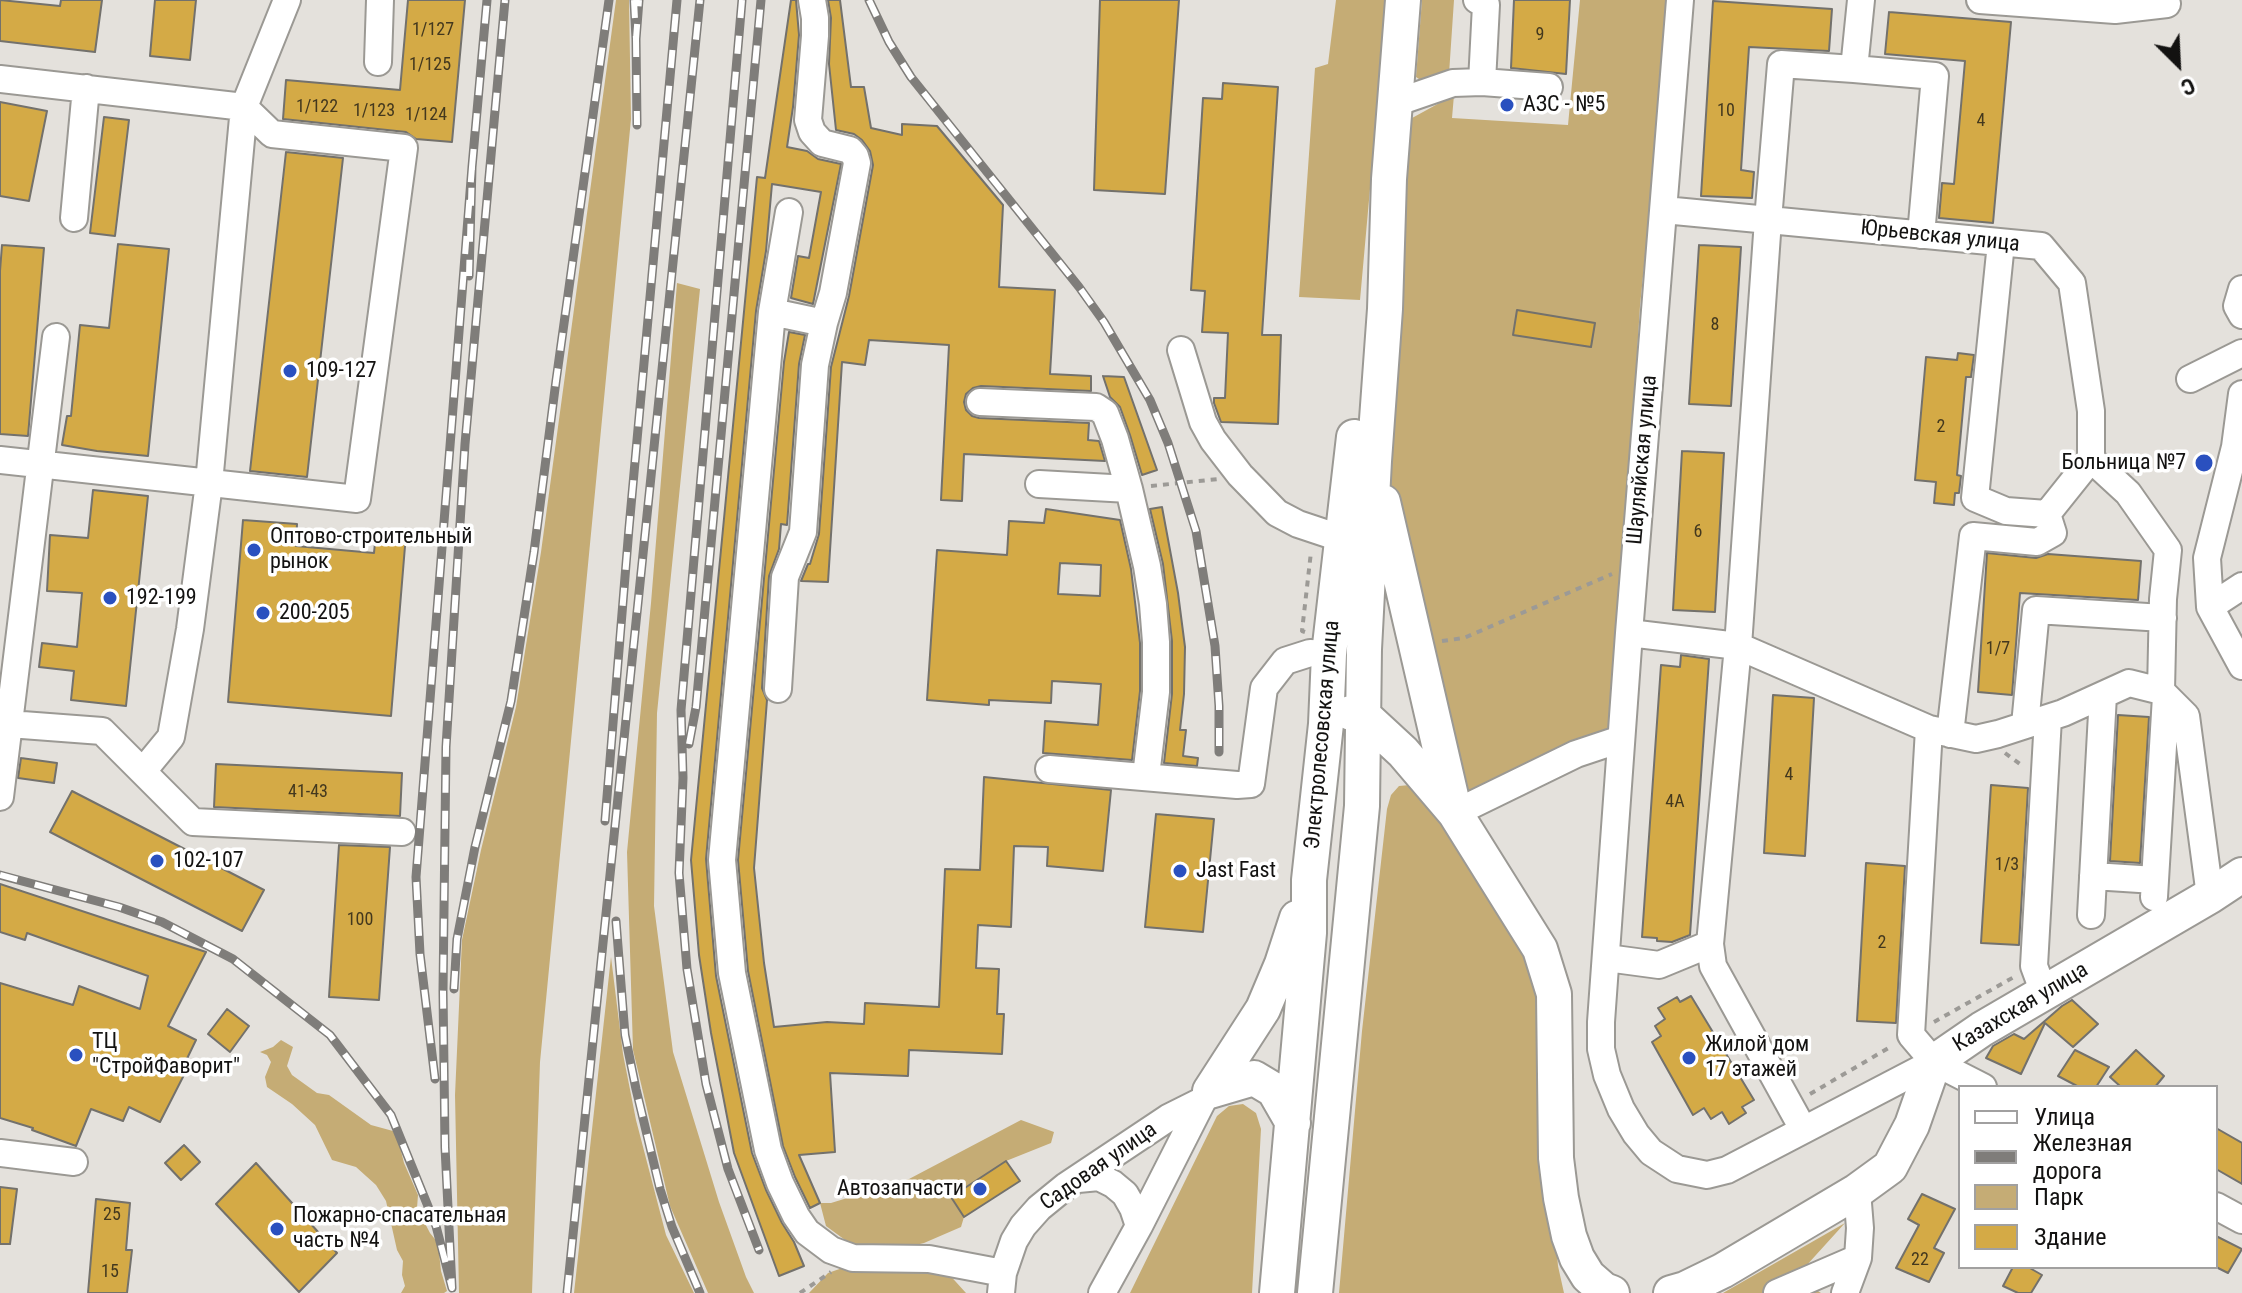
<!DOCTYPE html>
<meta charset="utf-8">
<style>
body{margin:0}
#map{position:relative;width:2242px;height:1293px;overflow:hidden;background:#e4e1dc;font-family:"Roboto Condensed",sans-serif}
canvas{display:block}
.legend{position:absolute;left:1958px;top:1085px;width:260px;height:184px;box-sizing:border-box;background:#fff;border:2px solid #a1a0a0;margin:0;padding:10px 14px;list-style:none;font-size:24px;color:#131211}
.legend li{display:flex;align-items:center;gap:16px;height:40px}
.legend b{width:40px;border:2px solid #a1a0a0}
.north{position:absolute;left:2138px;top:24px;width:80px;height:80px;-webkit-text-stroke:6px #fff;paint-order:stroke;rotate:156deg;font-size:22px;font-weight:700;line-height:32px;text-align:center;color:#131211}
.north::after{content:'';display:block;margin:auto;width:28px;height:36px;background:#131211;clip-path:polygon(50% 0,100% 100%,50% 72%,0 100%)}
</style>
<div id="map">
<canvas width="2242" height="1293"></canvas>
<ul class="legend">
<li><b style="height:10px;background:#fff"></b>Улица</li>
<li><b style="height:10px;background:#7f7d7a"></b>Железная дорога</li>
<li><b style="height:22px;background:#c5ac75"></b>Парк</li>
<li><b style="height:22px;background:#d4aa46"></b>Здание</li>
</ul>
<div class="north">С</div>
</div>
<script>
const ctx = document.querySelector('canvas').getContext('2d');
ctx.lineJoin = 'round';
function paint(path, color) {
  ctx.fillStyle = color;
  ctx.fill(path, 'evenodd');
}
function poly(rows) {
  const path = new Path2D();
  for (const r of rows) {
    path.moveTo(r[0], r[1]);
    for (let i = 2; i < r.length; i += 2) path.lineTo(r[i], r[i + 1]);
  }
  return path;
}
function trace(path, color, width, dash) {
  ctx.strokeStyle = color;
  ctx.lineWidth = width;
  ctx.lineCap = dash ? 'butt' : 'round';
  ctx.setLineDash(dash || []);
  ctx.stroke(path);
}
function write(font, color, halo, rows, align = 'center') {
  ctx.font = font + ' "Roboto Condensed",sans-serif';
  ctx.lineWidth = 7;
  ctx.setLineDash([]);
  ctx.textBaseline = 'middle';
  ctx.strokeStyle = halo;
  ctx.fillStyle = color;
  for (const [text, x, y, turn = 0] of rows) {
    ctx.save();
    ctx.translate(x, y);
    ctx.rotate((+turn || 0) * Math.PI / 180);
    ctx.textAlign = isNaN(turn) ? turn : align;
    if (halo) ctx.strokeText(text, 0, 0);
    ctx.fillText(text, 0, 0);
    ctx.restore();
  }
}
paint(poly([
 [616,0,629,0,631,119,540,1062,532,1293,459,1293,455,1095,462,940,481,850,516,707,541,552],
 [1336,0,1387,0,1360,300,1299,297,1315,68,1328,64],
 [1422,0,1454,0,1449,74,1425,83,1416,77],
 [1580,0,1671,0,1640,306,1613,735,1460,800,1385,475,1403,123,1454,95,1452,118,1568,125],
 [677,283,700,289,657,713,654,906,673,1052,719,1202,746,1277,754,1293,708,1293,670,1206,633,1050,627,852,651,603],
 [1410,785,1422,791,1536,958,1552,1197,1558,1266,1564,1293,1339,1293,1362,1031,1387,809,1391,795,1399,786],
 [611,957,623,1054,636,1120,666,1235,694,1293,574,1293],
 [281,1040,293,1047,287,1066,292,1075,317,1093,329,1095,371,1125,393,1131,399,1143,404,1163,418,1195,417,1208,430,1233,438,1243,441,1271,447,1291,444,1293,401,1293,405,1286,402,1275,403,1261,397,1250,386,1201,376,1185,356,1167,332,1160,315,1125,292,1104,267,1087,265,1077,271,1062,267,1055,260,1052,273,1047],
 [1243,1104,1256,1113,1261,1129,1252,1293,1130,1293,1217,1116,1229,1106],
 [1021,1120,1054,1132,1051,1143,1006,1161,951,1197,964,1217,961,1227,924,1243,899,1249,883,1244,856,1248,826,1226,820,1203,831,1203,909,1179],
 [1845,1223,1796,1277,1821,1293,1723,1293],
 [851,1265,946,1271,966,1293,809,1293,828,1273]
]), '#c5ac75');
const building = poly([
 [0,0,60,6,61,0,102,0,95,52,0,41,0,0],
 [155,0,196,0,190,60,150,56,155,0],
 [408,0,465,0,452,142,416,139,406,132,283,119,286,80,400,90,408,0],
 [791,0,796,0,799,35,793,107,787,147,807,151,818,159,841,164,813,304,791,298,798,256,809,258,821,192,772,184,766,251,756,311,706,859,716,976,752,1153,766,1190,782,1223,794,1242,804,1266,779,1276,734,1153,711,1033,699,955,691,860,757,177,765,178,791,0],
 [828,0,840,0,851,87,864,87,871,128,902,135,902,124,937,126,1003,205,999,287,1055,290,1050,374,1091,376,1091,391,981,386,973,388,966,394,964,402,966,410,972,416,979,418,1089,423,1088,440,1099,441,1105,461,964,454,962,501,941,500,949,345,869,340,865,365,842,362,828,582,801,581,808,564,810,564,819,534,831,367,849,296,873,165,870,151,862,140,854,134,836,130,829,64,831,18,828,0],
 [1100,0,1179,0,1165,194,1094,190,1100,0],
 [1514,0,1570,0,1566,74,1511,68,1514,0],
 [1713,1,1832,9,1829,51,1749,47,1741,170,1754,172,1752,198,1701,196,1713,1],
 [1889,12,2011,22,1993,223,1939,218,1942,183,1954,184,1965,61,1885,54,1889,12],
 [1223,83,1278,87,1262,335,1281,335,1278,424,1221,422,1214,403,1214,398,1225,398,1228,333,1202,332,1205,291,1191,290,1203,98,1222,99,1223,83],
 [0,102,47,111,29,201,0,196,0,102],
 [104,117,129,120,115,236,90,233,104,117],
 [286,152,343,158,307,477,250,471,286,152],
 [118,244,169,249,148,456,97,451,62,445,67,416,71,416,80,325,109,328,118,244],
 [2,245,44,248,28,436,0,434,0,271,2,245],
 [1699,245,1741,247,1731,406,1689,404,1699,245],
 [1517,310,1595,323,1591,347,1513,335,1517,310],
 [789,332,805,335,799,364,787,525,781,524,779,549,769,576,762,688,767,700,754,868,764,963,774,1027,827,1022,864,1024,865,1003,939,1007,945,869,980,870,984,777,1111,790,1103,871,1047,866,1048,847,1014,846,1011,927,978,925,976,968,999,969,997,1014,1004,1014,1002,1054,909,1050,908,1076,830,1073,835,1152,799,1155,820,1203,810,1208,795,1177,783,1146,748,971,738,860,784,362,789,332],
 [1958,353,1974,355,1971,377,1966,377,1957,475,1961,476,1959,493,1955,493,1954,505,1934,503,1936,482,1915,480,1926,357,1957,360,1958,353],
 [1103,376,1124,377,1157,470,1142,475,1130,435,1120,407,1110,397,1103,376],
 [1682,451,1724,453,1715,612,1673,610,1682,451],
 [93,490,148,496,126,706,71,700,74,671,39,667,42,643,77,647,82,593,47,591,50,535,88,538,93,490],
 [1162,507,1178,593,1185,647,1184,694,1180,730,1186,730,1183,756,1198,758,1197,766,1164,763,1172,694,1172,641,1163,564,1150,509,1162,507],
 [1046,509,1120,520,1131,569,1140,643,1140,691,1132,760,1043,753,1045,721,1098,725,1101,684,1052,681,1051,703,989,700,989,705,927,700,937,550,1007,555,1009,521,1044,523,1046,509],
 [1060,563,1101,565,1100,596,1058,594,1060,563],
 [243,520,297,524,296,546,374,553,376,532,406,534,391,716,228,702,243,520],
 [1987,553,2036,558,2048,554,2141,561,2138,600,2020,593,2012,695,1978,692,1987,553],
 [1681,655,1709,659,1690,935,1672,942,1657,941,1657,938,1642,937,1661,665,1680,667,1681,655],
 [1773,695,1814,698,1805,856,1764,853,1773,695],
 [2118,715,2149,717,2140,863,2110,861,2118,715],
 [21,758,57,763,54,783,18,778,21,758],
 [216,764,402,773,400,816,214,807,216,764],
 [1991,785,2028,788,2019,945,1981,943,1991,785],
 [72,791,264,890,242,931,50,832,72,791],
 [1156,814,1214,819,1203,932,1145,927,1156,814],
 [339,845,390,847,379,1000,329,997,339,845],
 [1866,863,1905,866,1896,1023,1857,1021,1866,863],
 [0,884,206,952,168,1026,196,1040,182,1069,186,1071,160,1122,129,1107,123,1121,91,1109,76,1146,32,1130,33,1128,0,1118,0,983,73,1005,79,986,140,1009,148,976,27,933,25,940,0,932,0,884],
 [1691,996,1754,1100,1742,1107,1746,1113,1729,1124,1722,1112,1711,1119,1704,1108,1693,1115,1652,1042,1661,1036,1655,1026,1665,1019,1658,1008,1677,997,1680,1002,1691,996],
 [2072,1000,2098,1024,2073,1047,2045,1023,2021,1074,1986,1058,1993,1046,2014,1034,2024,1039,2062,1006,2072,1000],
 [227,1009,249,1026,230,1052,208,1034,227,1009],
 [2075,1050,2109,1067,2096,1087,2079,1087,2058,1076,2075,1050],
 [2136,1050,2164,1076,2155,1087,2121,1087,2110,1077,2136,1050],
 [2216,1128,2242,1143,2242,1184,2216,1169,2216,1128],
 [184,1145,200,1162,181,1180,165,1163,184,1145],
 [1006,1161,1020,1181,964,1217,951,1197,1006,1161],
 [256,1163,337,1253,299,1292,216,1204,256,1163],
 [0,1187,17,1189,10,1244,0,1244,0,1187],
 [1922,1194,1955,1209,1934,1248,1944,1253,1929,1282,1896,1268,1919,1225,1908,1219,1922,1194],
 [96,1199,130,1203,126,1250,132,1250,127,1293,88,1293,96,1199],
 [2216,1236,2242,1249,2228,1273,2216,1267,2216,1236],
 [2013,1267,2028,1267,2042,1275,2031,1293,2018,1293,2003,1286,2013,1267]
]);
paint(building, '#d4aa46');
trace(building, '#73716c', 2);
const minor = poly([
 [1680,0,1629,633,1601,1022,1601,1049,1607,1075,1621,1109,1636,1134,1651,1152,1677,1169,1707,1175,1727,1170,1934,1062],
 [1861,0,1854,69,1935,76,1921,235],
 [1980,0,2115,10,2167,4],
 [378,62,380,0],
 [1854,69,1781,64,1768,220,1738,646,1929,729],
 [0,79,244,107,272,134,404,148,357,499,0,460],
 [1482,82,1549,87],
 [1395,103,1453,83,1482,82,1486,5,1477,0],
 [1664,210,2041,246,2072,283,2091,411,2091,459,2128,493,2168,550,2163,599,2161,691,2186,716,2210,896],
 [789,212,772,312,722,860,732,973,768,1150,780,1183,796,1216,807,1232,831,1250,853,1258,929,1259,1003,1273],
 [74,218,86,88],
 [2242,289,2237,306,2242,315],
 [772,312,824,323,833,293,857,163,855,156,850,150,822,143,812,132,808,120,815,36,815,18,812,0],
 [1181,350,1203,422,1213,440,1240,475,1277,513,1298,524,1343,539],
 [2190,379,2242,353],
 [2242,394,2235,447,2207,558,2210,607,2242,666],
 [980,402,1096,407,1105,413,1115,439,1129,489,1147,566,1153,604,1156,642,1156,692,1146,776],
 [1039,484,1129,489],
 [2047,514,2091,459],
 [2210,607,2242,586],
 [778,689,785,577,803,532,815,365,824,323],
 [9,724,102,731,193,822,402,832],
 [2025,725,2036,610,2163,618],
 [1950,734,1973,536,2037,542,2053,533,2047,514,2006,511,1975,498,2001,243],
 [1049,769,1237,785,1251,784,1264,688,1285,661,1310,653,1329,654],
 [143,771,171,737,190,629,209,483,244,107,287,0],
 [0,797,56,337],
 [1455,813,1576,754,1621,739],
 [2093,876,2155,880],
 [2154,897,2166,696],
 [2091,915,2103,695],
 [1710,944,1713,966,1803,1129],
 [1607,958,1659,965,1710,944,1738,646,1629,633],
 [2044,993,2034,966,2048,718],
 [1983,1087,1934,1062,1911,1035,1929,729,1976,739,1998,734,2063,713,2129,683,2161,691],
 [0,1153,74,1162],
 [1078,1179,1099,1177,1113,1184,1125,1194,1133,1208,1139,1226],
 [2216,1206,2242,1220],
 [1001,1293,1003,1273,1014,1241,1023,1226,1039,1208,1066,1186,1168,1118,1200,1102],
 [1102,1293,1139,1226,1204,1098],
 [1777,1293,1858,1258],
 [1845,1293,1858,1258,1860,1228,1857,1191]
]);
const major = poly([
 [1383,502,1454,809],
 [1351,713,1364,716,1403,752,1455,813,1540,949,1554,994,1556,1158,1561,1198,1569,1236,1577,1258,1588,1276,1604,1290,1612,1293],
 [1210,1091,1263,1009,1282,964,1297,918],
 [1210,1091,1254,1078,1274,1090,1293,1123],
 [1277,1293,1309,933,1309,880,1326,724,1329,654,1354,437],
 [1315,1293,1362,806,1364,649,1374,461,1385,309,1389,179,1403,0],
 [1671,1293,1685,1289,1722,1271,1857,1191,1890,1167,1912,1125,1934,1062,1982,1029,2210,896,2242,875]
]);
trace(minor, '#9b9994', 30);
trace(major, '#9b9994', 38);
trace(poly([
 [1151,486,1218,479],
 [1305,632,1302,631,1311,552],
 [1442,641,1464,638,1612,574],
 [2005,753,2024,767],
 [1934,1022,2014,977],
 [1810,1094,1892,1046],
 [800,1293,831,1272]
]), '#9c9a96', 4, [6, 6]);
trace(minor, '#fff', 26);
trace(major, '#fff', 34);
const rail = poly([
 [634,0,636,39,639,0],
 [742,0,681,710,683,778,679,873,687,969,706,1084,728,1169,759,1250],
 [869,0,889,42,911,77,1079,287,1104,322,1150,400,1168,443,1196,531,1215,646,1219,706,1219,752],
 [636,39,637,125],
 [472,167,487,0],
 [689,744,696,707,761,0],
 [605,821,629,528,677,0],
 [0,875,119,907,162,922,233,959,330,1035,391,1115,436,1226,452,1288,445,1147,443,991,446,747,465,444,505,0],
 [616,921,625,1035,636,1089,660,1189,672,1227,700,1293],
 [454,989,457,939,475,847,511,701,534,552,556,381,609,0],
 [435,1079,420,954,416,877,472,167,469,276],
 [567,1293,700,0]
]);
trace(rail, '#7f7d7a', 9);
trace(rail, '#fff', 6, [18]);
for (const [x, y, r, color] of [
 [1507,105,8,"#2a50bf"],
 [290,371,8,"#2a50bf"],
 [2204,463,10,"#2a50bf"],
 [254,550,8,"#2a50bf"],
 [110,598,8,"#2a50bf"],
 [263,613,8,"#2a50bf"],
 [157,861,8,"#2a50bf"],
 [1180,871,8,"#2a50bf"],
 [76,1055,8,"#2a50bf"],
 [1689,1058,8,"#2a50bf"],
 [980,1189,8,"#2a50bf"],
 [277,1229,8,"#2a50bf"]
]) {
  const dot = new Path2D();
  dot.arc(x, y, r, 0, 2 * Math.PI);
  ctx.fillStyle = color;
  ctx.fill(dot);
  trace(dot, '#fff', 3);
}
write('18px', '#43381e', null, [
 ["1/127",433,30],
 ["9",1540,35],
 ["1/125",430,65],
 ["1/122",317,107],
 ["1/123",374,111],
 ["10",1726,111],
 ["1/124",426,115],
 ["4",1981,121],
 ["8",1715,325],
 ["2",1941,427],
 ["6",1698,532],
 ["1/7",1998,649],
 ["4",1789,775],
 ["41-43",308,792],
 ["4А",1675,802],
 ["1/3",2007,865],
 ["100",360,920],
 ["2",1882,943],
 ["25",112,1215],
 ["22",1920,1260],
 ["15",110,1272]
]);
write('22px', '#131211', '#fff', [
 ["АЗС - №5",1523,105],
 ["109-127",306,371],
 ["Больница №7",2186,463,"right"],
 ["Оптово-строительный",270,537],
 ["рынок",270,562],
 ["192-199",126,598],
 ["200-205",279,613],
 ["102-107",173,861],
 ["Jast Fast",1196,871],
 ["ТЦ",92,1042],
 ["\"СтройФаворит\"",92,1067],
 ["Жилой дом",1705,1045],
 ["17 этажей",1705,1070],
 ["Автозапчасти",964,1189,"right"],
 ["Пожарно-спасательная",293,1216],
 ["часть №4",293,1241]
], 'left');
write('22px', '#131211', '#fff', [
 ["Юрьевская улица",1940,237,6],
 ["Шауляйская улица",1643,460,-85],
 ["Электролесовская улица",1323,735,-85],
 ["Казахская улица",2021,1008,-31],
 ["Садовая улица",1099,1167,-35]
]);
</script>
